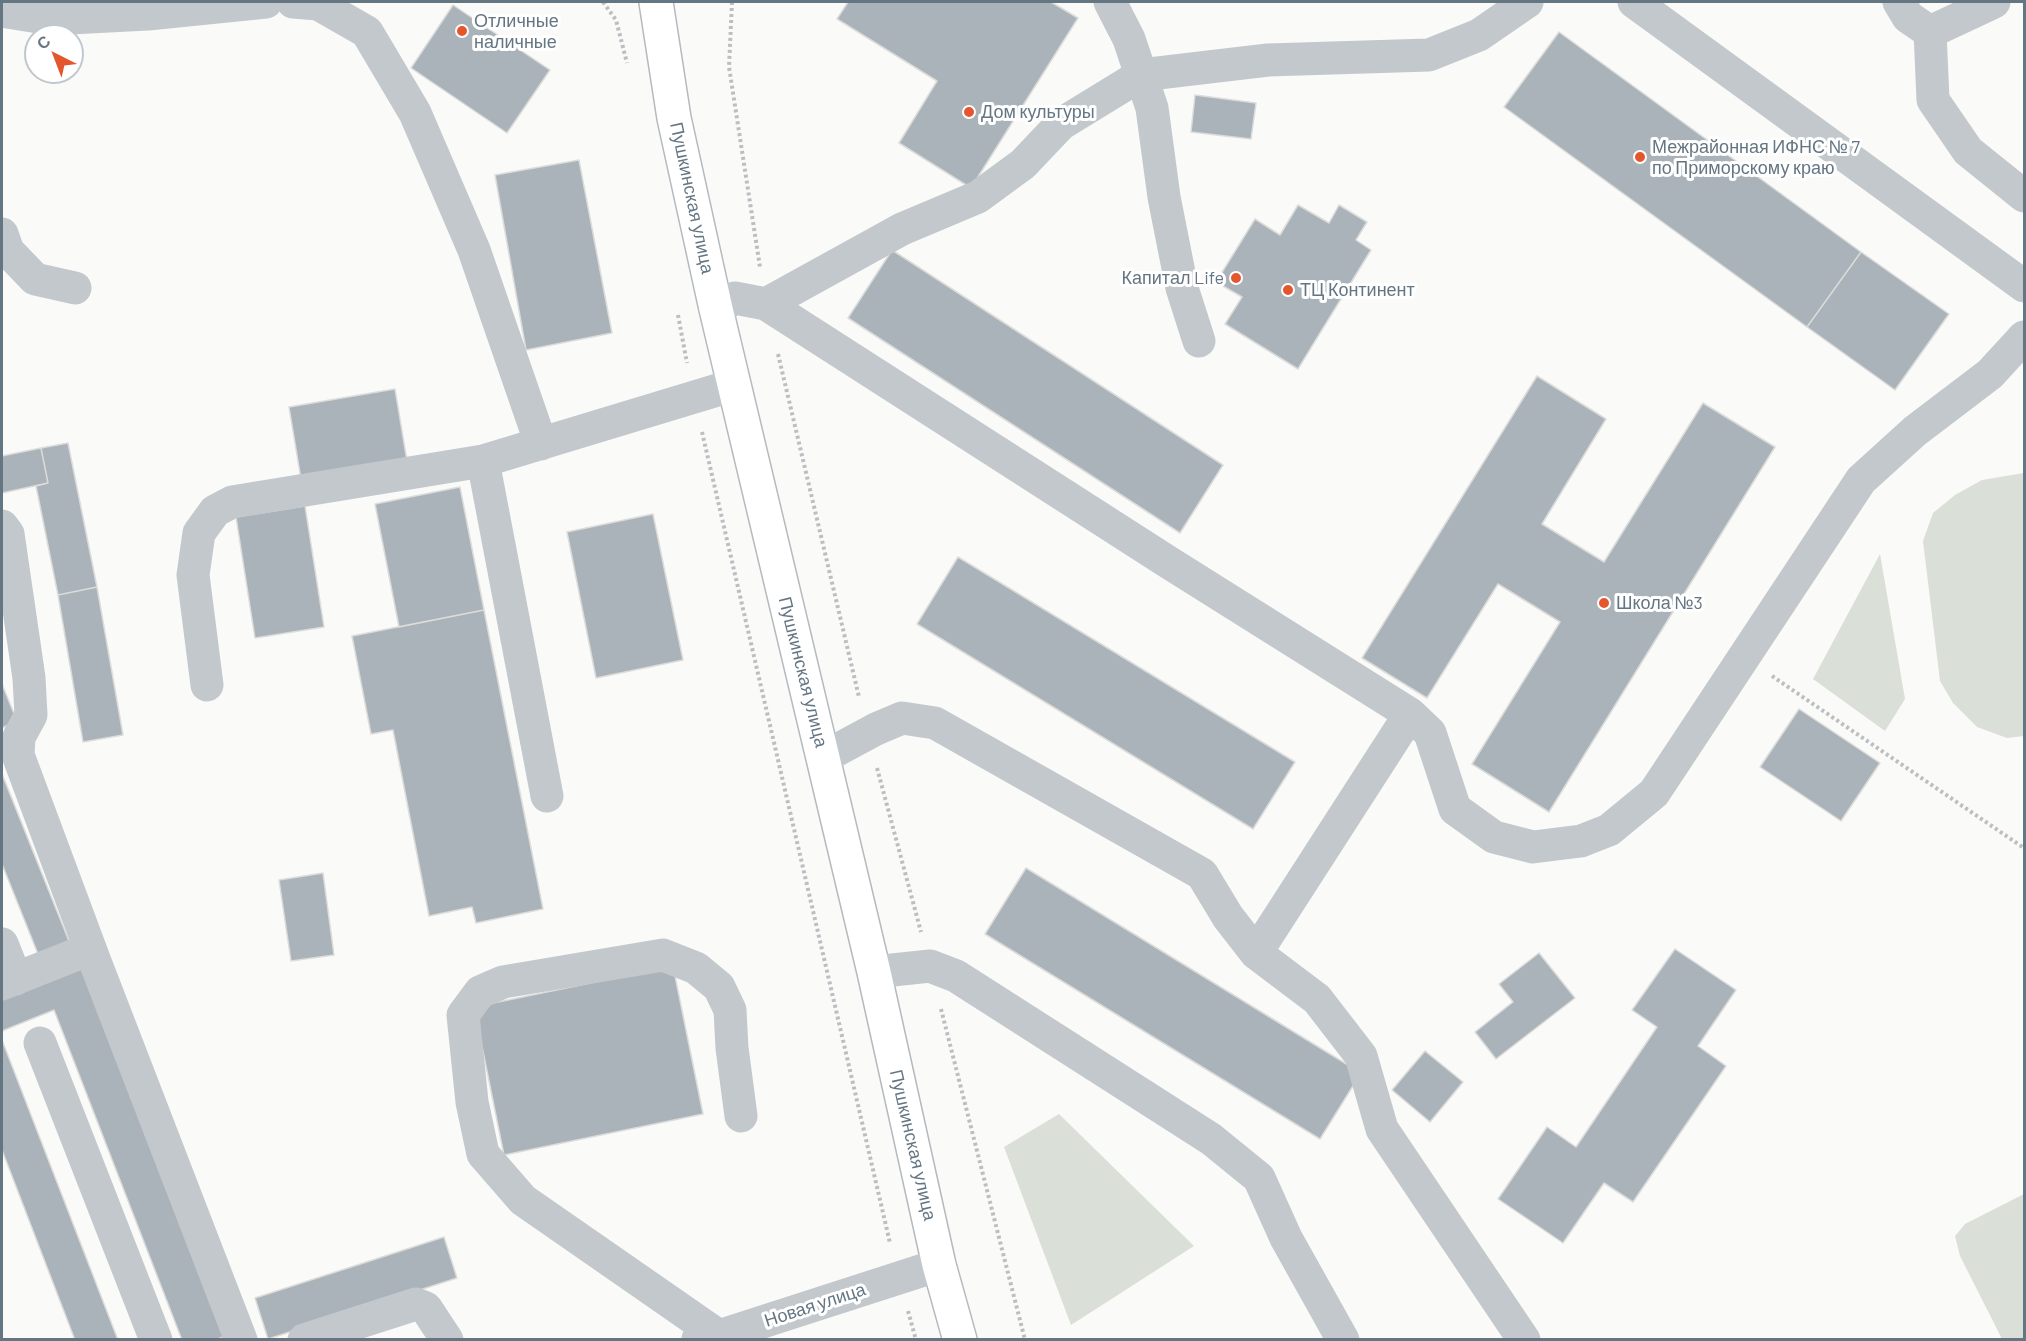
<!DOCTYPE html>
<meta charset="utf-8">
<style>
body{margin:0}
#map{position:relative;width:2026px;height:1341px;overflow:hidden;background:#fafaf8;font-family:Barlow,sans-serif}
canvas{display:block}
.frame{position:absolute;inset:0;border:3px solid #657683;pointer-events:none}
.north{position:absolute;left:24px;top:24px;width:60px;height:60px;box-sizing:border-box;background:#fff;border:2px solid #c1c8cd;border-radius:50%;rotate:318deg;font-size:16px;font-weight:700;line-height:24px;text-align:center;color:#657683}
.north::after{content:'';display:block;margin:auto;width:21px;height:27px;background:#e4572e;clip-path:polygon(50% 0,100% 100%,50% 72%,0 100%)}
</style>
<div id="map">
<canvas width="2026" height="1341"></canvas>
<div class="frame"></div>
<div class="north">С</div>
</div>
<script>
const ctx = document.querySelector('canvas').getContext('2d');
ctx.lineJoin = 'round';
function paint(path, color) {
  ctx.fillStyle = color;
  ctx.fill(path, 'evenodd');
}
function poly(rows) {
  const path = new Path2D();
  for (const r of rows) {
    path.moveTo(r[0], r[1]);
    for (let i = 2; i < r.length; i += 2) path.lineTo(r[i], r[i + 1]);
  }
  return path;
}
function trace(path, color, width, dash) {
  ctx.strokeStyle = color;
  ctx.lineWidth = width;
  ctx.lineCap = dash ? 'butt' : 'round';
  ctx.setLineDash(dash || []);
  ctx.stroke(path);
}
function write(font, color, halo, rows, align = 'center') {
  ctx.font = font + ' Barlow,sans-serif';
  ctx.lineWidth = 6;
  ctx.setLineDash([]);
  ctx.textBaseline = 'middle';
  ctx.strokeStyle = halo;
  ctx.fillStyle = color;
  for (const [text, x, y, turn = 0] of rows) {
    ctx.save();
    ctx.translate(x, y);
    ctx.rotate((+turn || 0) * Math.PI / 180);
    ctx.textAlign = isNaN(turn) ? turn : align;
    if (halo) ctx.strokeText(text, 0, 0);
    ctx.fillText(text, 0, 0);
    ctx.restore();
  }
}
paint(poly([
 [2024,473,2024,736,2007,738,1977,727,1953,703,1940,681,1923,541,1933,513,1955,495,1982,480],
 [1880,554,1905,699,1885,731,1813,679],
 [1059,1114,1194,1246,1071,1325,1004,1147],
 [2024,1194,2024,1339,2002,1339,1960,1256,1955,1236,1965,1224]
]), '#dadfd7');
const building = poly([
 [848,2,1051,2,1078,18,971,188,899,143,937,81,837,19,848,2],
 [453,5,550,70,507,133,411,68,453,5],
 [1559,32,1861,252,1807,327,1504,107,1559,32],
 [1195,95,1256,103,1251,139,1191,132,1195,95],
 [579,160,612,333,526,350,495,175,579,160],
 [1298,205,1329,223,1339,205,1367,222,1356,240,1371,250,1298,369,1225,324,1242,297,1216,282,1255,219,1280,235,1298,205],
 [892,250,1223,465,1180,533,848,318,892,250],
 [1861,252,1949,314,1895,390,1807,327,1861,252],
 [1537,376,1606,419,1542,524,1604,562,1703,403,1775,447,1549,812,1472,764,1560,622,1498,584,1427,698,1362,658,1537,376],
 [395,389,407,461,301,479,289,407,395,389],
 [68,443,97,587,58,595,36,486,48,483,41,448,68,443],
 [41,448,48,483,2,493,2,456,41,448],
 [460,487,484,610,399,627,375,504,460,487],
 [305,506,324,627,255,638,236,517,305,506],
 [653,514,683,660,596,678,567,532,653,514],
 [958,557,1295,762,1253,829,917,624,958,557],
 [97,587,123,735,83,742,58,595,97,587],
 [484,610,543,909,476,923,472,907,429,916,393,730,371,734,352,636,484,610],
 [2,684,17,721,2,728,2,684],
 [1799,709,1880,763,1841,821,1760,767,1799,709],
 [2,774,69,941,38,954,2,864,2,774],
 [1026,868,1361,1073,1320,1139,985,934,1026,868],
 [323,873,334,955,291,961,279,880,323,873],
 [1675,949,1736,990,1698,1046,1726,1066,1633,1202,1604,1183,1563,1243,1498,1199,1547,1127,1576,1147,1657,1027,1632,1010,1675,949],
 [1539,953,1575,998,1496,1059,1475,1032,1513,1002,1499,984,1539,953],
 [84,965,227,1335,216,1340,182,1340,54,1010,2,1031,2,998,84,965],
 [673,966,703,1114,504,1155,474,1007,673,966],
 [2,1040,118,1340,75,1340,2,1150,2,1040],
 [1425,1051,1463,1082,1430,1122,1392,1090,1425,1051],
 [444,1237,457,1278,268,1339,255,1298,444,1237]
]);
paint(building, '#aab3b9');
trace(building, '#dcdcda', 1.5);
const major = poly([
 [656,2,674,118,716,309,874,972,939,1265,960,1340]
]);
trace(major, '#b5babe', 36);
trace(poly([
 [603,2,616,20,627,63],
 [732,2,729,67,760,267],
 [678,315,687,363],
 [778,354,859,697],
 [702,432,890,1243],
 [1772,676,2024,848],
 [877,768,921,932],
 [941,1009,1025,1340],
 [908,1311,916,1340]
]), '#bbbfc2', 4, [3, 3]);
trace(poly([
 [293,2,318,4,367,32,415,113,474,250,541,444],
 [1110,2,1129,39,1152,108,1164,197,1182,288,1199,341],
 [1634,2,2024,286],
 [1899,2,1908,17,1930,32,1994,2],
 [2,11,51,19,148,14,266,2],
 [1930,32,1933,100,1968,151,2024,196],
 [2,234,8,251,35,279,75,288],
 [766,304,902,229,978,197,1023,164,1061,124,1141,75,1268,60,1429,55,1479,35,1527,2],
 [716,309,735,298,766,304,1168,562,1410,714,1430,733,1455,809,1494,837,1533,847,1581,841,1609,830,1654,793,1861,480,1915,431,1990,374,2024,337],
 [483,461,547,796],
 [2,526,8,534,29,678,31,715,19,737,18,755,94,959,241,1340],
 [207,685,193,575,199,533,215,511,232,502,483,461,734,385],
 [824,757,876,729,902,718,935,723,1202,874,1228,917,1256,953,1317,999,1361,1056,1382,1129,1524,1340],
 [2,944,16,979],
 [1256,953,1410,714],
 [874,972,930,966,956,976,1211,1139,1259,1178,1286,1238,1343,1340],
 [2,984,90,949],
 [40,1043,156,1340],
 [719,1336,523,1200,483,1154,472,1102,463,1015,480,992,503,982,663,955,696,968,719,987,730,1010,732,1048,741,1116],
 [698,1339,719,1336,939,1265],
 [304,1340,416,1304,426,1308,447,1340]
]), '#c3c8cc', 33);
trace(major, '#fff', 33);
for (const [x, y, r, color] of [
 [462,31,6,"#e4572e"],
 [969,112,6,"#e4572e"],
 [1640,157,6,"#e4572e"],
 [1236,278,6,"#e4572e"],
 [1288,290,6,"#e4572e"],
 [1604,603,6,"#e4572e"]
]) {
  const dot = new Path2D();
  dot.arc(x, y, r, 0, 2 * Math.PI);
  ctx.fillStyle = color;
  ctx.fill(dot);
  trace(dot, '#fff', 2);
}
write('18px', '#657683', '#fff', [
 ["Отличные",474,21],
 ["наличные",474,42],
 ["Дом культуры",981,112],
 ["Межрайонная ИФНС № 7",1652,147],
 ["по Приморскому краю",1652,168],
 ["Капитал Life",1224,278,"right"],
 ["ТЦ Континент",1300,290],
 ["Школа №3",1616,603]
], 'left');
write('18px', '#657683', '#fff', [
 ["Пушкинская улица",692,198,78],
 ["Пушкинская улица",803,672,76],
 ["Пушкинская улица",913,1145,77],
 ["Новая улица",815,1305,-18]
]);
</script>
